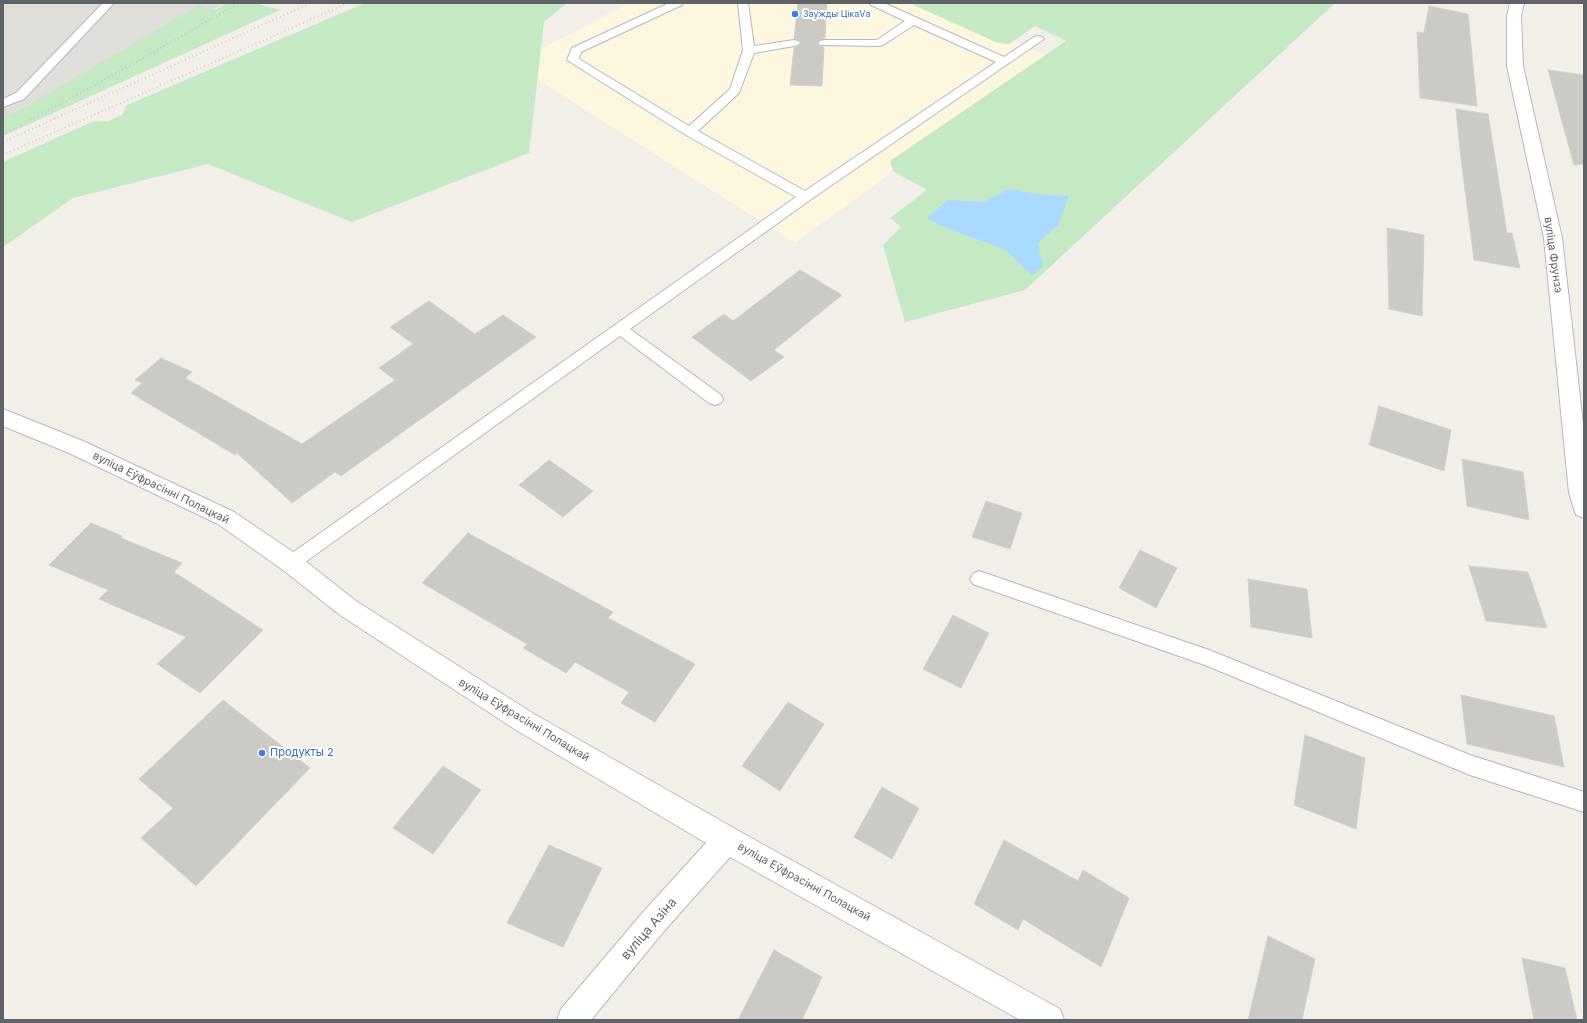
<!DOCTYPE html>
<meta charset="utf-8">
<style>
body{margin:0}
#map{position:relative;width:1587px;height:1023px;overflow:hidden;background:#f1efe8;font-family:Inter,sans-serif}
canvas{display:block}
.frame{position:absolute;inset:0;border:4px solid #5f6368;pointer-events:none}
</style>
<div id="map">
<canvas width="1587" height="1023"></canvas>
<div class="frame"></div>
</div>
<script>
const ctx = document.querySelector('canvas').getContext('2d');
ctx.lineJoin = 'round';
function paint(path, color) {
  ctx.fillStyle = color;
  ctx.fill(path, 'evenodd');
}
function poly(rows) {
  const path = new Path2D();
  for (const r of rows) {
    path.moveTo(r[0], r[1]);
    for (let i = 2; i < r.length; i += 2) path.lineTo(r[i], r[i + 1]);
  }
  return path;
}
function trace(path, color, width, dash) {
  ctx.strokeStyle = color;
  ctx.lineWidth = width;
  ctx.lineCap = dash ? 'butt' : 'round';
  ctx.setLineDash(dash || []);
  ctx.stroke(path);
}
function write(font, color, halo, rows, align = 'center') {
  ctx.font = font + ' Inter,sans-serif';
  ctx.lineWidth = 4;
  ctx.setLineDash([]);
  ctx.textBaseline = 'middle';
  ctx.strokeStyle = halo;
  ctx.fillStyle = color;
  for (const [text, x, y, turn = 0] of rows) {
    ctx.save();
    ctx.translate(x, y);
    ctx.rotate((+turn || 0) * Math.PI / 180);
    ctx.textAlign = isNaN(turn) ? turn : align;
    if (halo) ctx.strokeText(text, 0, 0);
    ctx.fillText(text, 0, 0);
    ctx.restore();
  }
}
paint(poly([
 [629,3,934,3,1049,57,795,243,513,64]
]), '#fef7e0');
paint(poly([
 [3,3,226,3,27,106,3,116]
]), '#e0deda');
paint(poly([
 [226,3,255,3,280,10,3,136,3,116,27,106,199,5,215,10],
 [365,3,567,3,544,22,529,153,352,222,208,164,73,198,3,247,3,162,94,121,109,121,122,115,127,105],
 [909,3,1335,3,1025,290,905,322,883,245,901,227,890,218,927,190,893,171,890,161,1066,41,1035,26,1009,44,998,43]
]), '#c5e8c5');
paint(poly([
 [1010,189,1035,194,1069,196,1058,225,1038,243,1043,267,1031,275,1006,250,939,225,927,218,948,200,983,202]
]), '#aadaff');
const building = poly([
 [798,3,827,3,825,38,820,40,816,43,819,46,824,47,822,86,790,85,794,48,799,46,802,43,799,40,794,39,798,3],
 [1429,6,1468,14,1477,106,1420,98,1417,32,1424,33,1429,6],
 [1548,70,1584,75,1584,164,1574,165,1548,70],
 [1456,109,1488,114,1507,233,1512,233,1520,268,1474,260,1461,159,1456,109],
 [1387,228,1424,235,1422,316,1389,309,1387,228],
 [800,270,842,295,774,350,784,357,751,381,692,337,724,314,733,321,800,270],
 [429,301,475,334,503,315,536,337,341,476,335,472,292,503,237,453,235,455,131,393,142,383,135,380,161,358,192,372,185,378,302,444,395,380,379,368,413,344,390,327,429,301],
 [1379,406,1451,430,1444,471,1369,445,1379,406],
 [1462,459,1523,472,1529,520,1467,506,1462,459],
 [549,460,593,491,563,517,519,485,549,460],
 [986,501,1022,513,1010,549,972,537,986,501],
 [91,523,122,536,121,538,182,563,174,572,263,630,200,693,157,664,186,637,99,599,108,590,49,565,91,523],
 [468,533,613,612,608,618,695,664,655,722,621,703,629,692,575,662,566,673,523,648,527,644,422,583,468,533],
 [1140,550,1177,568,1156,608,1119,588,1140,550],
 [1469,566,1528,572,1547,628,1486,621,1469,566],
 [1248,579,1307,589,1312,638,1251,627,1248,579],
 [953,615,989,633,961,688,923,669,953,615],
 [1461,695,1554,716,1564,767,1467,744,1461,695],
 [223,700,310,768,196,886,141,838,173,808,139,779,223,700],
 [788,702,824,724,780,791,742,766,788,702],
 [1305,735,1365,758,1356,829,1294,805,1305,735],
 [443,766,481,790,433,854,393,828,443,766],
 [882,787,919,808,892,859,854,837,882,787],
 [1004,840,1078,881,1083,870,1129,898,1101,967,1023,919,1018,930,974,904,1004,840],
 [549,845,602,868,563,947,507,923,549,845],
 [1268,936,1315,959,1302,1020,1248,1020,1268,936],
 [774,950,822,977,802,1020,738,1020,774,950],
 [1522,958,1565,968,1577,1020,1534,1020,1522,958]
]);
paint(building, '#cccac5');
trace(building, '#d6d1c6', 1);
const lane = poly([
 [103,3,114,3,24,99,3,107,3,99,16,93,103,3],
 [669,3,683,3,682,5,581,52,579,59,689,126,730,89,743,50,738,3,748,3,754,46,794,40,798,41,800,43,798,45,794,46,754,53,739,93,698,131,805,191,996,62,914,25,883,45,879,46,820,45,818,43,820,41,824,40,877,40,905,21,871,5,870,3,884,3,1004,57,1034,37,1038,36,1042,37,1044,39,810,200,630,329,721,395,723,399,721,403,715,405,709,403,620,336,297,568,291,570,285,568,282,563,285,558,796,197,686,135,567,60,572,48,669,3],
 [979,571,1209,650,1470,755,1584,792,1584,812,1470,775,1205,665,973,584,970,579,973,574,979,571]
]);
const street = poly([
 [1510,3,1524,3,1521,16,1523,66,1562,238,1584,433,1584,518,1576,515,1569,493,1544,238,1507,66,1507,16,1510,3]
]);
const secondary = poly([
 [3,409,83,441,234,512,299,556,356,601,534,714,737,830,1060,1009,1064,1020,1020,1020,730,857,664,931,591,1020,557,1020,561,1009,644,911,706,843,516,730,340,615,283,570,218,524,69,453,3,426,3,409]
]);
trace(lane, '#b5b8bc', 2);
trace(street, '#b5b8bc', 2);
trace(secondary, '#b6babf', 2);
paint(lane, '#fff');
paint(street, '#fff');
paint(secondary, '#fff');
trace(poly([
 [3,135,135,63,239,3],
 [3,142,311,3],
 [3,155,348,3]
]), '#b6b7b8', 2, [0.5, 3.5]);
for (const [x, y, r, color] of [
 [795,14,4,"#3f7fe0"],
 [262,753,4,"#3f7fe0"]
]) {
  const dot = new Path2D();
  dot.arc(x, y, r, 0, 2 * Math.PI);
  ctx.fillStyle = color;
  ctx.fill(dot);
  trace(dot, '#fff', 1.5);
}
write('9px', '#366cbe', '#fff', [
 ["Заужды ЦікаVа",803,14]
], 'left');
write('11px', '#5f6368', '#fff', [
 ["вуліца Фрунзэ",1553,255,82],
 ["вуліца Еўфрасінні Полацкай",161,488,26],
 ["вуліца Еўфрасінні Полацкай",524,720,31],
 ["вуліца Еўфрасінні Полацкай",804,882,29]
]);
write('11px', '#366cbe', '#fff', [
 ["Продукты 2",270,753]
], 'left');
write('13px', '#5f6368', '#fff', [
 ["вуліца Азіна",649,929,-49]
]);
</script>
